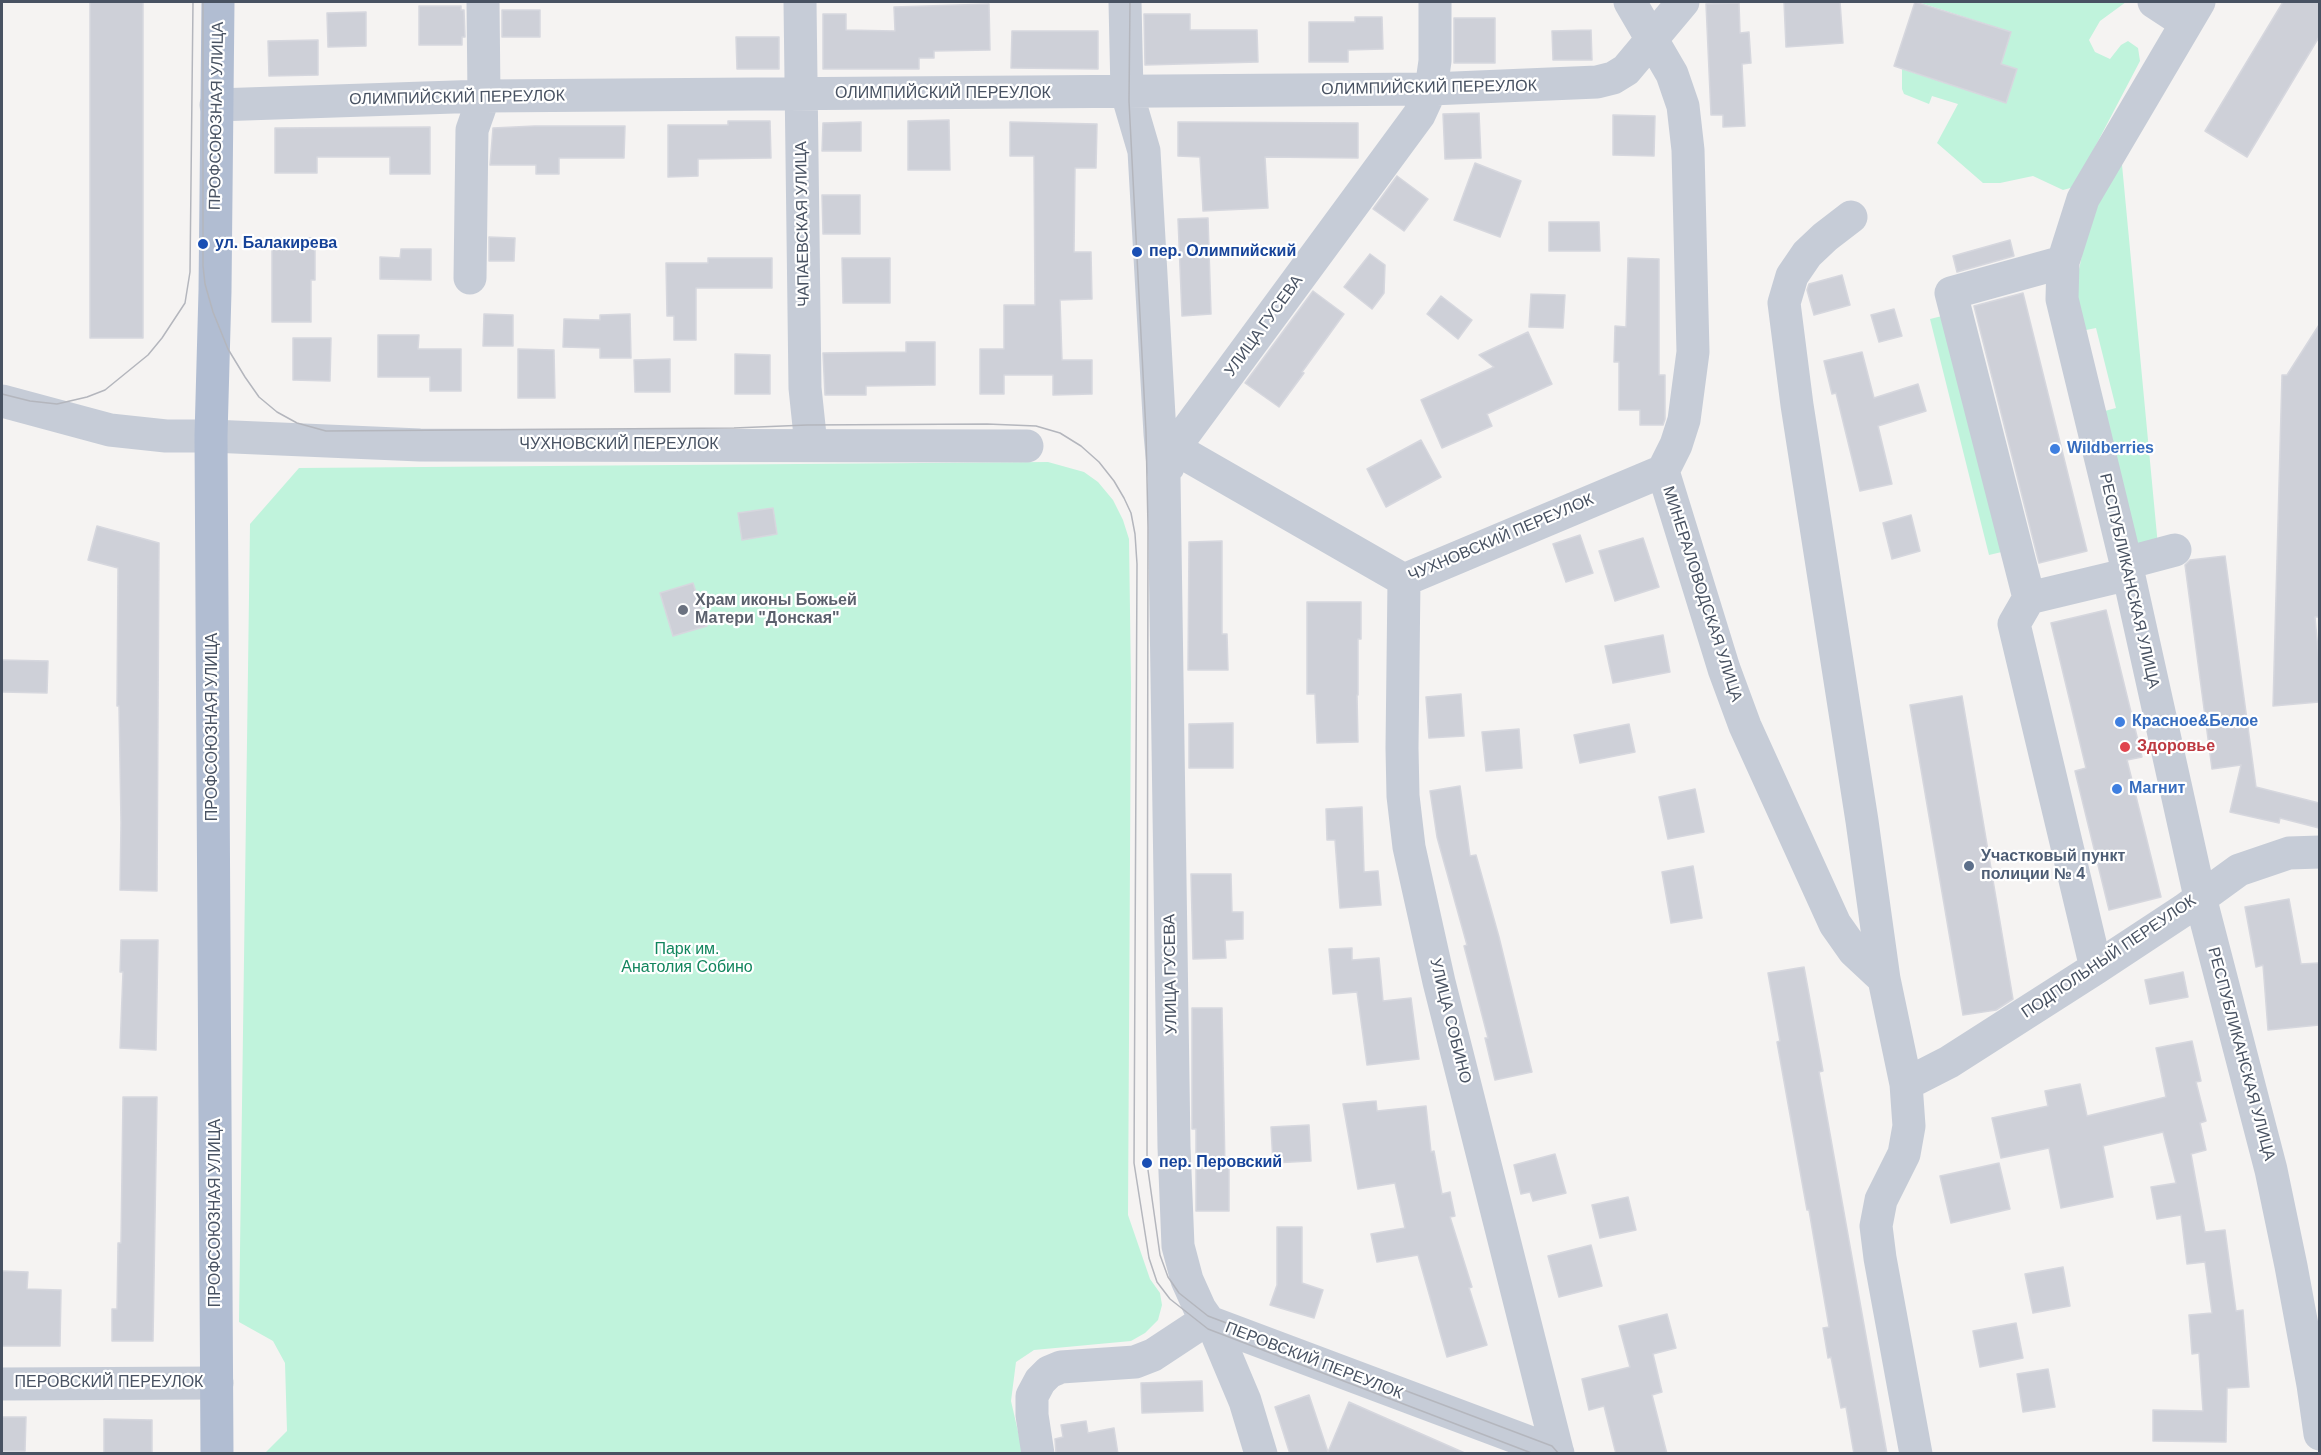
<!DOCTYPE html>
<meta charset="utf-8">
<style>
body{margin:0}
#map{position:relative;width:2321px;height:1455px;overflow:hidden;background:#f5f3f2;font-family:Arial,sans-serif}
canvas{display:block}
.frame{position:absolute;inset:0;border:3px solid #485262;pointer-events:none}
</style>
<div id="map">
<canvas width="2321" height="1455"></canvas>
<div class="frame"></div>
</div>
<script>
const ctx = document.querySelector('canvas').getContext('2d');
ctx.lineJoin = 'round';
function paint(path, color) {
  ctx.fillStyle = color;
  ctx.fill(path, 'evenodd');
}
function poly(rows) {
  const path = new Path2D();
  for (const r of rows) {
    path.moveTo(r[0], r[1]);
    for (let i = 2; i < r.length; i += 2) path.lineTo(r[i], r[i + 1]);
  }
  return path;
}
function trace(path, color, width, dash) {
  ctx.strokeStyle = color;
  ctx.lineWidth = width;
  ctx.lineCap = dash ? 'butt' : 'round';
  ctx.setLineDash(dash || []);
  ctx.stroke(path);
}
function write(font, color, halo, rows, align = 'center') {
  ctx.font = font + ' Arial,sans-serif';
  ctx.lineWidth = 4.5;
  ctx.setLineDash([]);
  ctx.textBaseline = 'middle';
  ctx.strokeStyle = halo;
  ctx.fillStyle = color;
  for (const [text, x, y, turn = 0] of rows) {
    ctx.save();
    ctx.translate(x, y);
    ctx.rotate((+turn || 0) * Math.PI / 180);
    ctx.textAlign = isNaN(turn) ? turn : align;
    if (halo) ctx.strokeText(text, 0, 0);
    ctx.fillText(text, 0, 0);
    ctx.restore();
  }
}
paint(poly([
 [1918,2,2126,2,2100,21,2089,40,2095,52,2110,59,2121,45,2128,41,2138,48,2140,61,2074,187,2063,190,2033,176,2000,183,1983,183,1937,143,1958,104,1932,96,1929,104,1904,94,1902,89,1902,69,2006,103,2017,69,2001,64,2011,32],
 [2121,154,2158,546,2135,552,2101,412,2116,408,2096,328,2081,331,2073,300,2092,204],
 [1946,315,2006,551,1989,555,1930,319],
 [1048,462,1084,472,1098,482,1113,500,1123,520,1129,539,1131,683,1128,1215,1150,1279,1160,1293,1162,1305,1158,1320,1145,1333,1131,1341,1034,1350,1016,1362,1011,1401,1023,1453,265,1453,287,1431,285,1363,273,1341,239,1322,250,524,299,468]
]), '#c0f3dc');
const building = poly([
 [90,2,143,2,143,338,90,338,90,2],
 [1784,2,1840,2,1843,43,1786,47,1784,2],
 [1915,2,2011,32,2001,64,2017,69,2006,103,1894,66,1915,2],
 [2283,2,2319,2,2319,37,2247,157,2205,131,2283,2],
 [1739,3,1740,33,1749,32,1751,63,1742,64,1745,126,1723,127,1723,115,1711,115,1706,4,1739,3],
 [989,4,990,50,934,51,934,58,919,58,919,69,823,69,823,14,846,14,846,30,895,31,894,7,989,4],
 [419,6,461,6,461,10,464,10,465,37,462,37,462,45,419,45,419,6],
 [502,10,540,10,540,37,502,37,502,10],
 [366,12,366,46,328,47,327,13,366,12],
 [1144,14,1190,14,1190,30,1257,30,1258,62,1145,65,1144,14],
 [1355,17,1382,17,1383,49,1348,50,1348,62,1309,62,1309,22,1355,22,1355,17],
 [1454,18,1495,18,1495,63,1454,63,1454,18],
 [1591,30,1592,60,1553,60,1552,31,1591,30],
 [1012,31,1098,31,1098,69,1011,68,1012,31],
 [736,37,779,37,779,69,737,69,736,37],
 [318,40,318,75,269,76,268,41,318,40],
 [1479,113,1481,158,1445,159,1443,114,1479,113],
 [1613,115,1655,116,1654,156,1613,155,1613,115],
 [949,120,950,170,908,170,908,121,949,120],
 [728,121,770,121,771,158,698,159,698,176,668,177,668,125,728,125,728,121],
 [861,122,861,151,822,151,823,123,861,122],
 [1010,122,1097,124,1096,168,1075,168,1074,252,1091,252,1092,299,1060,300,1062,360,1092,360,1092,394,1053,395,1053,375,1004,375,1004,394,980,394,980,349,1004,349,1004,305,1035,305,1034,156,1010,156,1010,122],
 [1178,122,1358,123,1358,158,1265,157,1268,208,1203,211,1200,157,1178,156,1178,122],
 [535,126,625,126,624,158,559,158,559,174,536,174,536,165,490,165,493,128,535,126],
 [430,127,430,174,390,174,390,157,317,157,317,173,275,173,275,128,430,127],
 [1475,163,1521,181,1500,237,1454,220,1475,163],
 [1397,176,1428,199,1404,231,1373,209,1397,176],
 [822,195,860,195,860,234,823,234,822,195],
 [1208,218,1211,314,1182,316,1178,219,1208,218],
 [1549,222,1599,222,1600,251,1549,251,1549,222],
 [489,237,515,238,514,261,489,261,489,237],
 [272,238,315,238,315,280,311,280,311,322,272,322,272,238],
 [2010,240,2014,256,1957,272,1953,256,2010,240],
 [401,249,431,249,431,280,380,279,380,257,400,258,401,249],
 [1370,254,1385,265,1384,293,1372,309,1344,287,1370,254],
 [708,258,772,258,772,288,696,288,696,340,674,340,674,316,667,316,666,263,708,263,708,258],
 [842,258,890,258,890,303,843,303,842,258],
 [1628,258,1659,259,1659,375,1665,375,1665,419,1663,425,1640,425,1640,410,1619,410,1619,362,1614,362,1615,326,1626,327,1628,258],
 [1842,275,1850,305,1814,315,1807,290,1809,284,1842,275],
 [1313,291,1344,314,1302,372,1304,373,1279,407,1245,383,1313,291],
 [2023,293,2087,551,2039,563,1974,306,2023,293],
 [1531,294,1565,295,1563,328,1529,327,1531,294],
 [1441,296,1472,320,1458,339,1427,314,1441,296],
 [1894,309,1902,336,1879,342,1871,315,1894,309],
 [484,314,513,315,513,346,483,346,484,314],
 [630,314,631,358,600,358,600,348,563,347,564,319,600,320,600,315,630,314],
 [2319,325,2319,617,2315,617,2319,661,2319,702,2273,706,2282,375,2287,375,2319,325],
 [1528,332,1552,384,1487,414,1492,426,1442,448,1421,400,1494,367,1479,355,1528,332],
 [378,335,419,335,418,349,461,349,461,391,430,391,430,377,378,377,378,335],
 [293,338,331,338,330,381,293,380,293,338],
 [906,342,935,342,935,385,866,386,866,395,825,395,823,353,906,352,906,342],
 [518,349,554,350,555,398,518,398,518,349],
 [1862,352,1874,398,1918,384,1926,411,1878,426,1892,484,1860,491,1836,393,1832,394,1824,361,1862,352],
 [735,354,770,355,770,394,735,394,735,354],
 [670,359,670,392,635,392,634,360,670,359],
 [1421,440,1441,477,1386,507,1367,469,1421,440],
 [773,508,777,534,742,540,738,513,773,508],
 [1911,515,1920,551,1892,559,1883,523,1911,515],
 [97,526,159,543,157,891,120,890,121,823,119,706,117,706,118,568,88,560,97,526],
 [1580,535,1593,573,1566,582,1553,544,1580,535],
 [1643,538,1659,587,1615,601,1599,551,1643,538],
 [1222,541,1222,634,1227,634,1228,670,1188,670,1189,542,1222,541],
 [2225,556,2256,787,2319,803,2319,828,2280,818,2279,823,2230,812,2241,765,2212,769,2185,565,2190,560,2225,556],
 [693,583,707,626,673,636,660,593,693,583],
 [1307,602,1361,602,1361,639,1358,639,1358,695,1357,695,1358,742,1317,743,1315,694,1307,694,1307,602],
 [2106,610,2142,757,2127,760,2161,897,2109,910,2075,771,2086,768,2051,623,2106,610],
 [1663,635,1670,672,1613,683,1605,646,1663,635],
 [2,660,48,661,47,693,2,692,2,660],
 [1461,694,1464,736,1429,738,1426,697,1461,694],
 [1962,696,2013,999,1996,1010,1963,1015,1910,705,1962,696],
 [1233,723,1233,768,1189,768,1189,724,1233,723],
 [1629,724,1635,752,1580,763,1574,735,1629,724],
 [1519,729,1522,768,1486,771,1482,732,1519,729],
 [1460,786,1470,856,1476,855,1499,937,1532,1072,1495,1080,1485,1038,1488,1038,1464,946,1467,945,1437,837,1430,791,1460,786],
 [1695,789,1704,832,1668,839,1659,797,1695,789],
 [1362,807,1364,872,1378,871,1381,905,1340,908,1335,840,1327,840,1326,809,1362,807],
 [1693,866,1702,918,1671,923,1662,872,1693,866],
 [1191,874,1231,874,1232,912,1243,912,1243,939,1225,940,1226,958,1193,959,1191,874],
 [2289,899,2301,964,2319,963,2319,1025,2268,1030,2263,965,2256,967,2245,907,2289,899],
 [121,940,158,940,156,1050,120,1048,123,972,120,972,121,940],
 [1352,948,1352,960,1379,958,1383,1001,1411,998,1419,1059,1367,1065,1357,992,1333,994,1329,949,1352,948],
 [1804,967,1823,1071,1819,1072,1887,1454,1854,1454,1846,1407,1841,1408,1831,1357,1828,1358,1823,1328,1829,1327,1809,1210,1807,1210,1777,1042,1780,1041,1768,973,1804,967],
 [2183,972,2188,997,2150,1004,2145,980,2183,972],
 [1192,1008,1222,1008,1225,1168,1229,1168,1229,1211,1196,1211,1196,1129,1192,1129,1192,1008],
 [2192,1041,2201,1081,2196,1082,2206,1121,2200,1123,2206,1150,2191,1154,2205,1232,2225,1230,2236,1311,2243,1310,2249,1387,2227,1388,2226,1442,2153,1441,2153,1410,2203,1411,2199,1353,2192,1354,2189,1315,2212,1313,2205,1262,2187,1264,2181,1215,2157,1219,2151,1187,2176,1183,2163,1132,2103,1146,2113,1197,2061,1208,2049,1148,2001,1158,1992,1118,2048,1106,2045,1091,2080,1084,2087,1116,2166,1097,2156,1048,2192,1041],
 [123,1097,157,1097,153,1341,112,1341,112,1309,117,1309,118,1243,121,1243,123,1097],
 [1376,1101,1377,1111,1426,1106,1431,1152,1434,1151,1442,1194,1450,1192,1455,1216,1450,1217,1472,1287,1469,1288,1487,1345,1447,1357,1418,1255,1377,1262,1371,1234,1405,1228,1395,1183,1358,1189,1343,1104,1376,1101],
 [1309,1125,1311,1161,1273,1163,1271,1127,1309,1125],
 [1555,1154,1566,1193,1533,1201,1530,1192,1521,1194,1514,1165,1555,1154],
 [1999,1163,2010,1209,1951,1223,1940,1176,1999,1163],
 [1628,1197,1636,1230,1600,1238,1592,1205,1628,1197],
 [1277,1227,1302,1227,1302,1283,1323,1290,1314,1318,1270,1305,1277,1285,1277,1227],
 [1591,1245,1602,1286,1559,1297,1548,1256,1591,1245],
 [2063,1267,2070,1306,2033,1313,2025,1274,2063,1267],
 [2,1271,28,1272,27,1289,61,1290,60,1346,2,1346,2,1271],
 [1667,1314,1676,1348,1653,1354,1662,1392,1652,1395,1667,1454,1616,1454,1604,1406,1589,1410,1582,1379,1630,1367,1619,1326,1667,1314],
 [2016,1323,2023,1358,1980,1367,1973,1331,2016,1323],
 [2048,1369,2055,1407,2023,1412,2017,1374,2048,1369],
 [1202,1381,1203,1411,1142,1413,1141,1383,1202,1381],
 [1309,1395,1328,1452,1349,1402,1467,1454,1290,1454,1275,1407,1309,1395],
 [2,1417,26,1417,25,1451,2,1451,2,1417],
 [104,1419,152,1420,152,1454,104,1454,104,1419],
 [1086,1421,1088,1433,1114,1428,1118,1454,1056,1454,1055,1439,1063,1437,1061,1425,1086,1421]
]);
paint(building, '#ced0d8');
trace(building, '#d6d7de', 1.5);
trace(poly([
 [800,2,805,388,811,445],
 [1125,2,1127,93,1144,151,1160,434,1164,477,1174,1147,1178,1246,1187,1280,1200,1309,1216,1332,1245,1401,1261,1454],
 [1630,2,1672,74,1683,106,1688,150,1693,352,1684,420,1676,445,1663,471,1724,669,1745,726,1835,924,1854,951,1884,979],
 [2154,2,2186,23],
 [2199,2,2083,199,2063,262,2062,299,2126,563,2200,897,2271,1170,2291,1266,2313,1385,2320,1434],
 [216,105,484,96,1431,89,1597,82,1613,78,1626,70,1683,2],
 [1851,217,1825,237,1807,254,1792,276,1784,303,1797,405,1862,821,1884,979,1906,1084,1909,1126,1904,1154,1881,1200,1876,1226,1880,1258,1916,1454],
 [2063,262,1951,293,2029,598,2129,574],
 [470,278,472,130,484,96,483,2],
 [2,401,110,430,166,436,211,436,420,445,1027,446],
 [1160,434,1174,448,1404,580,1663,471],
 [1168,467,1174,448,1419,115,1431,89,1435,61,1435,2],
 [2126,563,2175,550],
 [1404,580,1402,748,1403,796,1409,847,1439,982,1558,1454],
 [2029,598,2014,624,2096,968],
 [1906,1084,1949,1062,2096,968,2184,910,2239,870,2289,853,2320,852],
 [2,1384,217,1383],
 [1038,1454,1032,1415,1032,1396,1040,1381,1049,1372,1061,1367,1135,1362,1153,1355,1200,1324,1209,1322,1558,1453]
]), '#c6ccd7', 33);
trace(poly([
 [217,1454,211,436,215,291,218,2]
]), '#b1bdd2', 33);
trace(poly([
 [203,2,203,266,205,284,213,312,228,349,245,377,259,397,277,412,297,423,326,431,734,428,807,425,987,424,1036,426,1060,433,1081,446,1099,462,1114,481,1124,498,1131,513,1135,534,1137,564,1134,1163,1149,1258,1157,1282,1170,1299,1208,1329,1534,1454],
 [1130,2,1129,101,1146,432,1148,527,1147,1163,1160,1255,1168,1277,1179,1293,1208,1316,1552,1446,1559,1454],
 [2,394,30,401,57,404,87,397,105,390,148,355,162,338,185,303,190,272,193,2]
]), '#b4b6bd', 1.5);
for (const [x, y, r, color] of [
 [203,244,6,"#1a4fb4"],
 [1137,252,6,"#1a4fb4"],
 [2055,449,6,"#3f7fe0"],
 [683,610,6,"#6b7280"],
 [2120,722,6,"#3f7fe0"],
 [2125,747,6,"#e0444e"],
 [2117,789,6,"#3f7fe0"],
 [1969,866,6,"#5c6f8a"],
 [1147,1163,6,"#1a4fb4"]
]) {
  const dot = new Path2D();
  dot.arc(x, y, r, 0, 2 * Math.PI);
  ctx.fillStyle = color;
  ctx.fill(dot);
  trace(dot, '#fff', 2);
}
write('16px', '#485262', '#fff', [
 ["ОЛИМПИЙСКИЙ ПЕРЕУЛОК",1429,88,-1],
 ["ОЛИМПИЙСКИЙ ПЕРЕУЛОК",943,94],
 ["ОЛИМПИЙСКИЙ ПЕРЕУЛОК",457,98,-1],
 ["ПРОФСОЮЗНАЯ УЛИЦА",217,116,-89],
 ["ЧАПАЕВСКАЯ УЛИЦА",803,224,-91],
 ["УЛИЦА ГУСЕВА",1264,326,-54],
 ["ЧУХНОВСКИЙ ПЕРЕУЛОК",619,445],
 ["ЧУХНОВСКИЙ ПЕРЕУЛОК",1501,538,-23],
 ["РЕСПУБЛИКАНСКАЯ УЛИЦА",2129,581,77],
 ["МИНЕРАЛОВОДСКАЯ УЛИЦА",1702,594,72],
 ["ПРОФСОЮЗНАЯ УЛИЦА",213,727,-90],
 ["ПОДПОЛЬНЫЙ ПЕРЕУЛОК",2109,957,-34],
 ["УЛИЦА ГУСЕВА",1171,974,-91],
 ["УЛИЦА СОБИНО",1450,1021,76],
 ["РЕСПУБЛИКАНСКАЯ УЛИЦА",2241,1054,75],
 ["ПРОФСОЮЗНАЯ УЛИЦА",216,1213,-90],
 ["ПЕРОВСКИЙ ПЕРЕУЛОК",1314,1361,21],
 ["ПЕРОВСКИЙ ПЕРЕУЛОК",109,1383]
]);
write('bold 16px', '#164399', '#fff', [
 ["ул. Балакирева",215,244],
 ["пер. Олимпийский",1149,252],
 ["пер. Перовский",1159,1163]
], 'left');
write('bold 16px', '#366cbe', '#fff', [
 ["Wildberries",2067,449],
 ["Красное&Белое",2132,722],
 ["Магнит",2129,789]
], 'left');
write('bold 16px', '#5b616d', '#fff', [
 ["Храм иконы Божьей",695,601],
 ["Матери \"Донская\"",695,619]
], 'left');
write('bold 16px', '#be3a42', '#fff', [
 ["Здоровье",2137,747]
], 'left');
write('bold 16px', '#4e5e75', '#fff', [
 ["Участковый пункт",1981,857],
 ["полиции № 4",1981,875]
], 'left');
write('16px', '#11855d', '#fff', [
 ["Парк им.",687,950],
 ["Анатолия Собино",687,968]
]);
</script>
